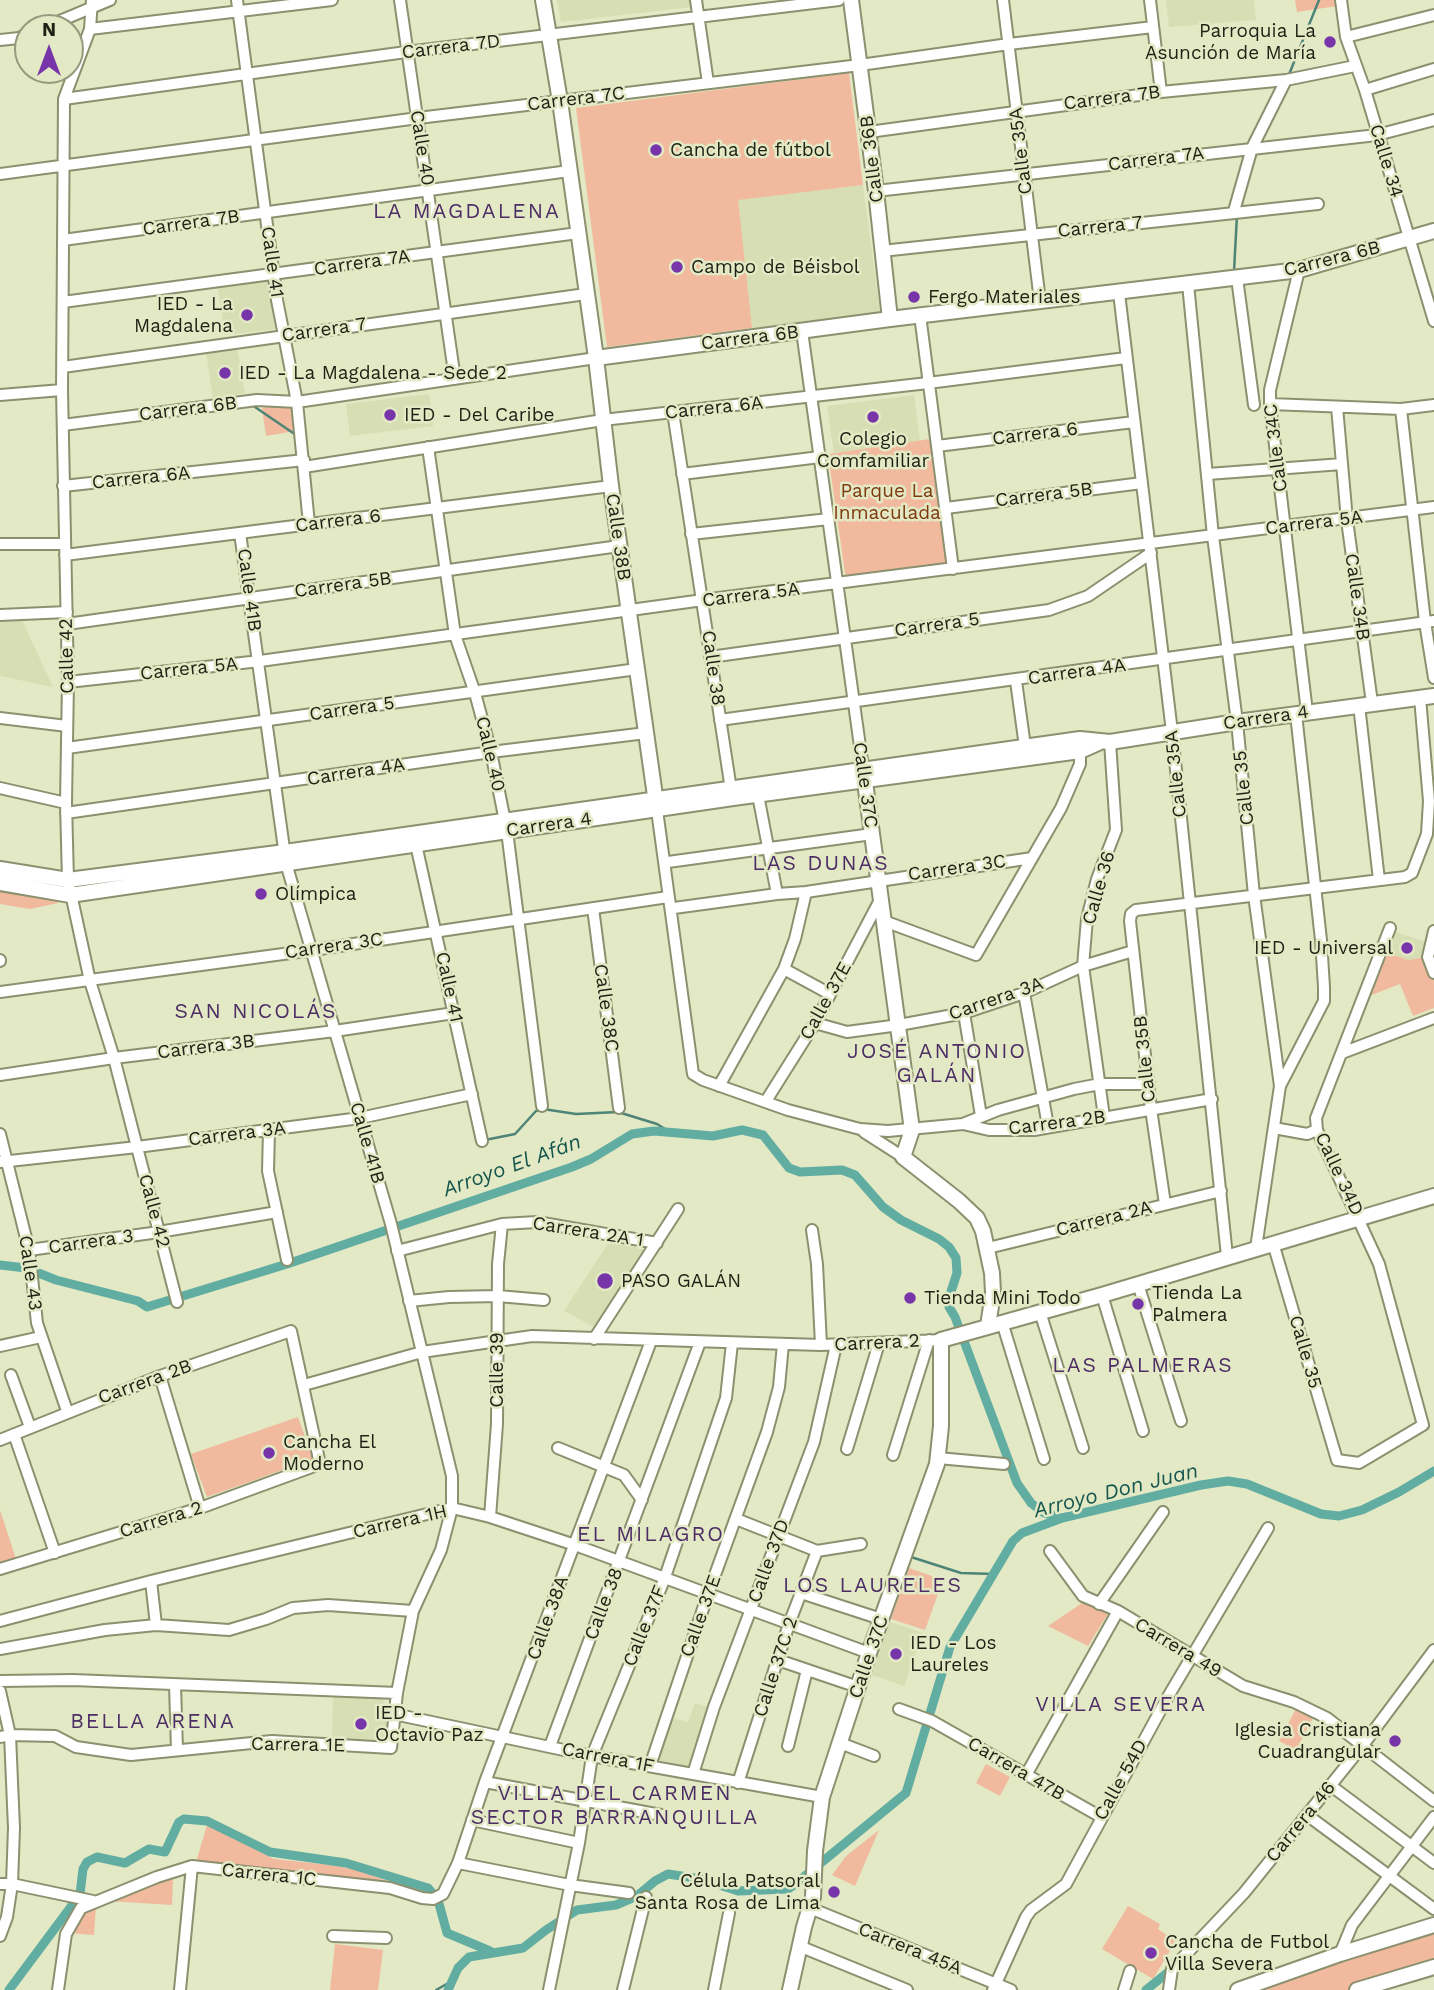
<!DOCTYPE html>
<meta charset="utf-8">
<style>
body{margin:0}
#map{position:relative;width:1434px;height:1990px;overflow:hidden;background:#e2e9c4;font-family:"Work Sans",sans-serif}
canvas{display:block}
.north{position:absolute;left:14px;top:14px;width:70px;height:70px;box-sizing:border-box;background:#e2e9c4;border:2px solid #94997e;border-radius:50%;rotate:0deg;font-size:19px;font-weight:700;line-height:28px;text-align:center;color:#1f2114}
.north::after{content:'';display:block;margin:auto;width:24px;height:32px;background:#7735a9;clip-path:polygon(50% 0,100% 100%,50% 72%,0 100%)}
</style>
<div id="map">
<canvas width="1434" height="1990"></canvas>
<div class="north">N</div>
</div>
<script>
const ctx = document.querySelector('canvas').getContext('2d');
ctx.lineJoin = 'round';
function paint(path, color) {
  ctx.fillStyle = color;
  ctx.fill(path, 'evenodd');
}
function poly(rows) {
  const path = new Path2D();
  for (const r of rows) {
    path.moveTo(r[0], r[1]);
    for (let i = 2; i < r.length; i += 2) path.lineTo(r[i], r[i + 1]);
  }
  return path;
}
function trace(path, color, width, dash) {
  ctx.strokeStyle = color;
  ctx.lineWidth = width;
  ctx.lineCap = dash ? 'butt' : 'round';
  ctx.setLineDash(dash || []);
  ctx.stroke(path);
}
function write(font, color, halo, rows, align = 'center') {
  ctx.font = font + ' "Work Sans",sans-serif';
  ctx.lineWidth = 5;
  ctx.setLineDash([]);
  ctx.textBaseline = 'middle';
  ctx.strokeStyle = halo;
  ctx.fillStyle = color;
  for (const [text, x, y, turn = 0] of rows) {
    ctx.save();
    ctx.translate(x, y);
    ctx.rotate((+turn || 0) * Math.PI / 180);
    ctx.textAlign = isNaN(turn) ? turn : align;
    if (halo) ctx.strokeText(text, 0, 0);
    ctx.fillText(text, 0, 0);
    ctx.restore();
  }
}
paint(poly([
 [557,0,691,0,692,7,561,22],
 [1166,0,1254,0,1256,20,1169,27],
 [863,185,880,313,752,328,737,199],
 [268,281,275,329,225,335,218,288],
 [237,347,245,393,213,398,206,352],
 [429,394,433,426,350,436,346,404],
 [914,395,920,441,834,453,827,406],
 [22,620,53,687,0,676,0,621],
 [1393,931,1428,943,1426,957,1408,960,1385,952],
 [609,1242,646,1250,596,1328,564,1311],
 [887,1621,923,1633,904,1686,869,1674],
 [333,1696,379,1697,391,1710,388,1740,332,1739],
 [695,1703,712,1708,691,1767,657,1760,672,1718,688,1722]
]), '#d7deb3');
paint(poly([
 [1295,0,1338,0,1337,6,1297,12],
 [849,73,863,185,738,200,752,328,607,347,576,108],
 [290,404,295,431,266,436,262,408],
 [930,439,949,565,846,580,828,454],
 [0,888,57,897,58,903,30,909,0,904],
 [1385,952,1408,960,1426,957,1434,980,1434,1008,1413,1016,1400,984,1369,996],
 [298,1417,313,1459,207,1497,191,1454],
 [0,1510,17,1562,0,1566],
 [909,1568,943,1580,925,1630,891,1619],
 [1085,1601,1109,1612,1088,1646,1048,1626],
 [1297,1707,1314,1716,1296,1750,1279,1741],
 [986,1764,1010,1777,1000,1796,976,1783],
 [207,1825,274,1859,331,1865,356,1870,388,1881,387,1884,352,1878,196,1862],
 [879,1830,855,1886,832,1875,846,1856],
 [173,1878,172,1905,108,1901],
 [96,1905,94,1935,69,1933,82,1910],
 [1128,1906,1160,1924,1158,1929,1176,1941,1153,1979,1102,1949],
 [1434,1927,1434,1966,1356,1990,1238,1990],
 [335,1944,383,1950,378,1990,330,1990]
]), '#f1ba9e');
trace(poly([
 [1288,77,1319,0],
 [1234,271,1237,215],
 [252,405,296,435],
 [485,1140,515,1134,536,1111,543,1109,576,1114,618,1112,657,1124,673,1134],
 [908,1556,961,1573,994,1574],
 [436,1990,452,1981]
]), '#4e8377', 2.5);
trace(poly([
 [0,1265,26,1268,56,1280,138,1301,147,1307,287,1264,572,1167,591,1159,632,1134,654,1131,713,1136,742,1130,763,1135,789,1168,800,1172,842,1170,855,1175,883,1207,901,1220,939,1239,949,1247,956,1258,957,1273,948,1301,949,1307,955,1317,1017,1483,1031,1503,1044,1513,1062,1518],
 [9,1990,76,1900,80,1894,83,1869,87,1862,97,1857,125,1863,149,1849,165,1852,179,1822,184,1819,207,1821,270,1852,346,1863,428,1888,438,1900,447,1933,490,1951],
 [448,1990,458,1968,469,1957,523,1948,546,1930,577,1910,616,1905,637,1896,655,1881,668,1874,701,1879,738,1891,788,1889,794,1885,906,1793,950,1647,1013,1541,1022,1533,1062,1518,1201,1485,1228,1481,1247,1484,1321,1514,1339,1516,1362,1510,1399,1492,1434,1471],
 [1146,1990,1172,1969]
]), '#62ada2', 9);
const street = poly([
 [92,0,90,29,64,99,62,390,68,682,66,803,68,880,90,981,114,1058,177,1302],
 [237,0,277,300,297,402,309,524],
 [400,0,455,379],
 [696,0,708,83],
 [1003,0,1040,301],
 [1150,0,1161,92],
 [1341,0,1346,37,1365,90,1434,321],
 [43,28,110,0],
 [90,29,332,0],
 [1346,37,1434,15],
 [0,40,19,38,28,34],
 [1365,90,1434,69],
 [64,99,406,52,839,0],
 [869,132,1161,92,1286,80,1355,66],
 [0,174,418,118,860,65,1009,44,1153,27],
 [876,191,1377,135,1434,120],
 [1234,211,1252,148,1286,80],
 [63,240,569,171],
 [882,251,1318,204],
 [1299,270,1270,390,1270,404,1307,712],
 [1237,278,1254,405],
 [1188,284,1213,536,1237,722,1254,895,1280,1086,1256,1248],
 [1119,293,1172,732,1227,1256],
 [63,302,578,233],
 [920,315,953,569],
 [802,331,864,775],
 [63,367,586,294],
 [0,395,62,390],
 [1270,404,1401,409,1434,405],
 [1337,407,1347,520,1372,703],
 [1401,409,1425,622,1434,678],
 [673,412,732,796],
 [63,425,257,400,297,402,596,358],
 [937,446,1134,422],
 [428,447,455,635,475,693,491,752,507,831,542,1106],
 [304,467,603,420,928,383,1126,358],
 [682,474,820,457],
 [1208,474,1342,464],
 [63,486,304,460],
 [946,508,1142,483],
 [691,534,829,519],
 [0,544,65,544],
 [65,555,611,486],
 [0,615,67,612],
 [67,624,619,546],
 [710,657,1049,610,1088,596,1151,553],
 [1016,681,1026,754],
 [68,682,260,661,703,600,1434,507],
 [1359,705,1379,880],
 [0,718,67,726],
 [720,720,1434,621],
 [67,748,637,669],
 [0,788,66,803],
 [758,795,777,894],
 [657,810,693,1074,703,1080,788,1110,860,1129,888,1131,963,1124,989,1130,1034,1130,1212,1099],
 [66,813,491,752,646,733],
 [415,840,482,1141],
 [668,862,872,834],
 [593,908,619,1108],
 [674,908,777,894,806,892,1032,858],
 [884,921,976,955,1061,808,1080,764,1080,746],
 [1434,931,1428,957,1434,973],
 [0,960,0,961],
 [784,969,830,994],
 [0,992,313,950,668,897],
 [1024,993,1048,1126],
 [964,1013,981,1116],
 [815,1023,847,1032,899,1025,964,1013,1024,993,1083,966,1133,951],
 [1342,1053,1434,1018],
 [0,1075,114,1058,335,1031,454,1013],
 [719,1086,784,969,795,939,806,892],
 [1280,1086,1324,1001,1324,987,1321,940,1296,714],
 [766,1101,815,1023,881,898],
 [1104,1117,1083,966,1087,919,1097,879,1116,830,1110,742],
 [963,1124,998,1110,1074,1089,1100,1084,1149,1084],
 [1274,1128,1307,1134,1317,1130],
 [269,1130,268,1171,287,1260],
 [864,1132,903,1157],
 [0,1134,29,1250,37,1323,67,1411],
 [0,1162,137,1147,360,1118,472,1094],
 [1165,1204,1151,1109,1130,921,1131,914,1136,910,1405,877,1412,873,1427,834,1429,801,1420,698],
 [812,1230,817,1264,821,1345],
 [1273,1243,1337,1460,1359,1463,1423,1425,1379,1264,1317,1130,1316,1118,1390,928],
 [988,1248,1221,1191],
 [29,1250,159,1232,277,1212],
 [397,1251,502,1224,537,1222,657,1243],
 [1138,1284,1181,1421],
 [1102,1295,1143,1431],
 [409,1301,449,1297,498,1296,544,1300],
 [1040,1312,1083,1448],
 [1002,1322,1044,1459],
 [594,1339,678,1209],
 [0,1346,41,1337],
 [11,1375,30,1427],
 [160,1376,200,1508],
 [304,1385,422,1352,532,1336,821,1345,941,1340],
 [14,1434,55,1553],
 [0,1440,160,1376,291,1331,320,1464,200,1508,0,1569],
 [558,1448,624,1475,642,1500],
 [847,1449,879,1343],
 [893,1455,929,1340],
 [938,1458,1004,1464],
 [490,1517,497,1424,498,1264,502,1224],
 [736,1519,817,1551,861,1544],
 [1050,1551,1083,1596,1118,1611,1243,1686,1294,1702,1327,1718,1434,1801],
 [151,1581,156,1625],
 [801,1593,881,1619],
 [1099,1604,1163,1512],
 [0,1621,151,1581,452,1508,490,1517,575,1545,869,1653],
 [0,1649,105,1630,156,1625,229,1630,266,1619,293,1608,328,1605,413,1611],
 [778,1660,858,1687],
 [0,1681,73,1680,397,1693],
 [175,1685,177,1750],
 [0,1691,10,1735,14,1828,12,1884,7,1917,0,1936],
 [899,1709,932,1721,1101,1817],
 [394,1714,592,1756,822,1797],
 [0,1737,10,1735,55,1736,76,1747,131,1755,272,1741,391,1748,397,1693,413,1611,441,1550,452,1508,452,1476,391,1224,286,863,240,533],
 [840,1743,874,1756],
 [550,1746,700,1342],
 [788,1746,807,1670],
 [650,1766,708,1594,767,1432,779,1387,783,1344],
 [693,1774,714,1707,814,1442,836,1345],
 [1026,1775,1118,1611],
 [485,1782,661,1815],
 [738,1783,789,1624,817,1551],
 [1330,1785,1434,1863],
 [1307,1815,1434,1909],
 [472,1820,579,1843],
 [458,1863,570,1885,629,1893],
 [0,1884,12,1884,93,1901],
 [810,1908,1011,1990],
 [333,1936,386,1938],
 [799,1946,907,1990],
 [1340,1954,1352,1925,1434,1817],
 [58,1990,66,1934,81,1908,157,1877,192,1866,390,1888,422,1898,433,1899,443,1894,458,1863,485,1782,651,1341],
 [180,1990,192,1866],
 [549,1990,579,1843,592,1756,664,1580,726,1398,732,1343],
 [623,1990,646,1897],
 [714,1990,729,1913],
 [993,1990,1026,1917,1031,1910,1066,1884,1166,1700,1268,1528],
 [1124,1990,1130,1971],
 [1169,1990,1172,1969,1244,1893,1363,1745,1434,1650]
]);
const secondary = poly([
 [543,0,560,101,596,358,611,486,657,810],
 [851,0,876,191,890,319],
 [596,358,890,319,1299,270,1434,231],
 [865,782,912,1130,903,1157,959,1201,977,1218,983,1231,992,1273,993,1293,988,1326],
 [0,869,68,880,285,852,1080,739,1110,742,1237,722,1434,696],
 [0,883,70,895,733,798,1080,751,1098,743],
 [790,1990,804,1927,813,1897,815,1851,822,1797,869,1653,937,1464,941,1426,941,1340,1102,1295,1434,1196],
 [1238,1990,1340,1954,1434,1925],
 [1357,1990,1434,1967]
]);
trace(street, '#8b906e', 14);
trace(secondary, '#8b906e', 18);
trace(street, '#fff', 10);
trace(secondary, '#fff', 14);
for (const [x, y, r, color] of [
 [1330,42,7,"#7735a9"],
 [656,150,7,"#7735a9"],
 [677,267,7,"#7735a9"],
 [914,297,7,"#7735a9"],
 [247,315,7,"#7735a9"],
 [225,373,7,"#7735a9"],
 [390,415,7,"#7735a9"],
 [873,417,7,"#7735a9"],
 [261,894,7,"#7735a9"],
 [1407,948,7,"#7735a9"],
 [605,1281,9,"#7735a9"],
 [910,1298,7,"#7735a9"],
 [1138,1304,7,"#7735a9"],
 [269,1453,7,"#7735a9"],
 [896,1654,7,"#7735a9"],
 [361,1724,7,"#7735a9"],
 [1395,1741,7,"#7735a9"],
 [834,1892,7,"#7735a9"],
 [1151,1953,7,"#7735a9"]
]) {
  const dot = new Path2D();
  dot.arc(x, y, r, 0, 2 * Math.PI);
  ctx.fillStyle = color;
  ctx.fill(dot);
  trace(dot, '#e2e9c4', 2.5);
}
write('19px', '#1f2114', '#e2e9c4', [
 ["Parroquia La",1316,31,"right"],
 ["Asunción de María",1316,53,"right"],
 ["Cancha de fútbol",670,150],
 ["Campo de Béisbol",691,267],
 ["Fergo Materiales",928,297],
 ["IED - La",233,304,"right"],
 ["Magdalena",233,326,"right"],
 ["IED - La Magdalena - Sede 2",239,373],
 ["IED - Del Caribe",404,415],
 ["Colegio",873,439,"center"],
 ["Comfamiliar",873,461,"center"],
 ["Olímpica",275,894],
 ["IED - Universal",1393,948,"right"],
 ["PASO GALÁN",621,1281],
 ["Tienda La",1152,1293],
 ["Palmera",1152,1315],
 ["Tienda Mini Todo",924,1298],
 ["Cancha El",283,1442],
 ["Moderno",283,1464],
 ["IED - Los",910,1643],
 ["Laureles",910,1665],
 ["IED -",375,1713],
 ["Octavio Paz",375,1735],
 ["Iglesia Cristiana",1381,1730,"right"],
 ["Cuadrangular",1381,1752,"right"],
 ["Célula Patsoral",820,1881,"right"],
 ["Santa Rosa de Lima",820,1903,"right"],
 ["Cancha de Futbol",1165,1942],
 ["Villa Severa",1165,1964]
], 'left');
write('19px', '#1f2114', '#e2e9c4', [
 ["Carrera 7D",451,47,-7],
 ["Carrera 7B",1112,98,-7],
 ["Carrera 7C",576,99,-7],
 ["Calle 40",422,148,81],
 ["Calle 35A",1021,151,-97],
 ["Calle 36B",872,159,-97],
 ["Carrera 7A",1156,159,-7],
 ["Calle 34",1386,161,73],
 ["Carrera 7B",191,223,-8],
 ["Carrera 7",1100,227,-6],
 ["Carrera 6B",1332,259,-14],
 ["Calle 41",272,262,82],
 ["Carrera 7A",362,263,-8],
 ["Carrera 7",324,330,-8],
 ["Carrera 6B",750,338,-7],
 ["Carrera 6A",714,408,-6],
 ["Carrera 6B",188,409,-7],
 ["Carrera 6",1035,434,-7],
 ["Calle 34C",1276,448,-97],
 ["Carrera 6A",141,478,-6],
 ["Carrera 5B",1044,495,-7],
 ["Carrera 6",338,521,-7],
 ["Carrera 5A",1314,523,-7],
 ["Calle 38B",618,537,82],
 ["Carrera 5B",343,585,-8],
 ["Calle 41B",249,590,82],
 ["Carrera 5A",751,595,-7],
 ["Calle 34B",1357,597,82],
 ["Carrera 5",937,625,-8],
 ["Calle 42",67,656,-91],
 ["Calle 38",713,668,82],
 ["Carrera 5A",189,669,-6],
 ["Carrera 4A",1077,672,-8],
 ["Carrera 5",352,709,-8],
 ["Carrera 4",1266,718,-8],
 ["Calle 40",490,754,77],
 ["Carrera 4A",356,772,-9],
 ["Calle 35A",1176,774,-96],
 ["Calle 37C",865,785,82],
 ["Calle 35",1244,788,-96],
 ["Carrera 4",549,825,-8],
 ["Carrera 3C",957,868,-8],
 ["Calle 36",1099,888,-74],
 ["Carrera 3C",334,946,-8],
 ["Calle 41",449,987,78],
 ["Carrera 3A",996,999,-19],
 ["Calle 37E",826,1001,-61],
 ["Calle 38C",606,1008,82],
 ["Carrera 3B",206,1047,-7],
 ["Calle 35B",1145,1059,-96],
 ["Carrera 2B",1057,1123,-7],
 ["Carrera 3A",237,1134,-7],
 ["Calle 41B",367,1143,74],
 ["Calle 34D",1339,1174,65],
 ["Calle 42",154,1211,75],
 ["Carrera 2A",1104,1219,-14],
 ["Carrera 2A 1",588,1232,9],
 ["Carrera 3",91,1242,-8],
 ["Calle 43",30,1273,82],
 ["Carrera 2",877,1343,-3],
 ["Calle 35",1305,1352,74],
 ["Calle 39",497,1370,-90],
 ["Carrera 2B",145,1382,-20],
 ["Carrera 2",161,1520,-17],
 ["Carrera 1H",400,1522,-13],
 ["Calle 37D",769,1561,-70],
 ["Calle 38",604,1604,-69],
 ["Calle 37E",701,1616,-70],
 ["Calle 38A",548,1618,-70],
 ["Calle 37F",645,1626,-68],
 ["Carrera 49",1178,1648,31],
 ["Calle 37C",869,1657,-71],
 ["Calle 37C 2",776,1667,-72],
 ["Carrera 1E",298,1745,1],
 ["Carrera 1F",608,1758,11],
 ["Carrera 47B",1016,1769,30],
 ["Calle 54D",1121,1780,-61],
 ["Carrera 46",1301,1822,-51],
 ["Carrera 1C",269,1875,6],
 ["Carrera 45A",910,1949,22]
]);
write('19px', '#7e3a0e', '#e2e9c4', [
 ["Parque La",887,491],
 ["Inmaculada",887,513]
]);
ctx.letterSpacing = '2px';
write('21px', '#4c2d66', '#e2e9c4', [
 ["LA MAGDALENA",467,212],
 ["LAS DUNAS",821,864],
 ["SAN NICOLÁS",256,1012],
 ["JOSÉ ANTONIO",937,1052],
 ["GALÁN",937,1076],
 ["LAS PALMERAS",1143,1366],
 ["EL MILAGRO",651,1535],
 ["LOS LAURELES",873,1586],
 ["VILLA SEVERA",1121,1705],
 ["BELLA ARENA",153,1722],
 ["VILLA DEL CARMEN",615,1794],
 ["SECTOR BARRANQUILLA",615,1818]
]);
ctx.letterSpacing = '0px';
write('italic 21px', '#15564e', '#e2e9c4', [
 ["Arroyo El Afán",512,1166,-20],
 ["Arroyo Don Juan",1116,1491,-14]
]);
</script>
